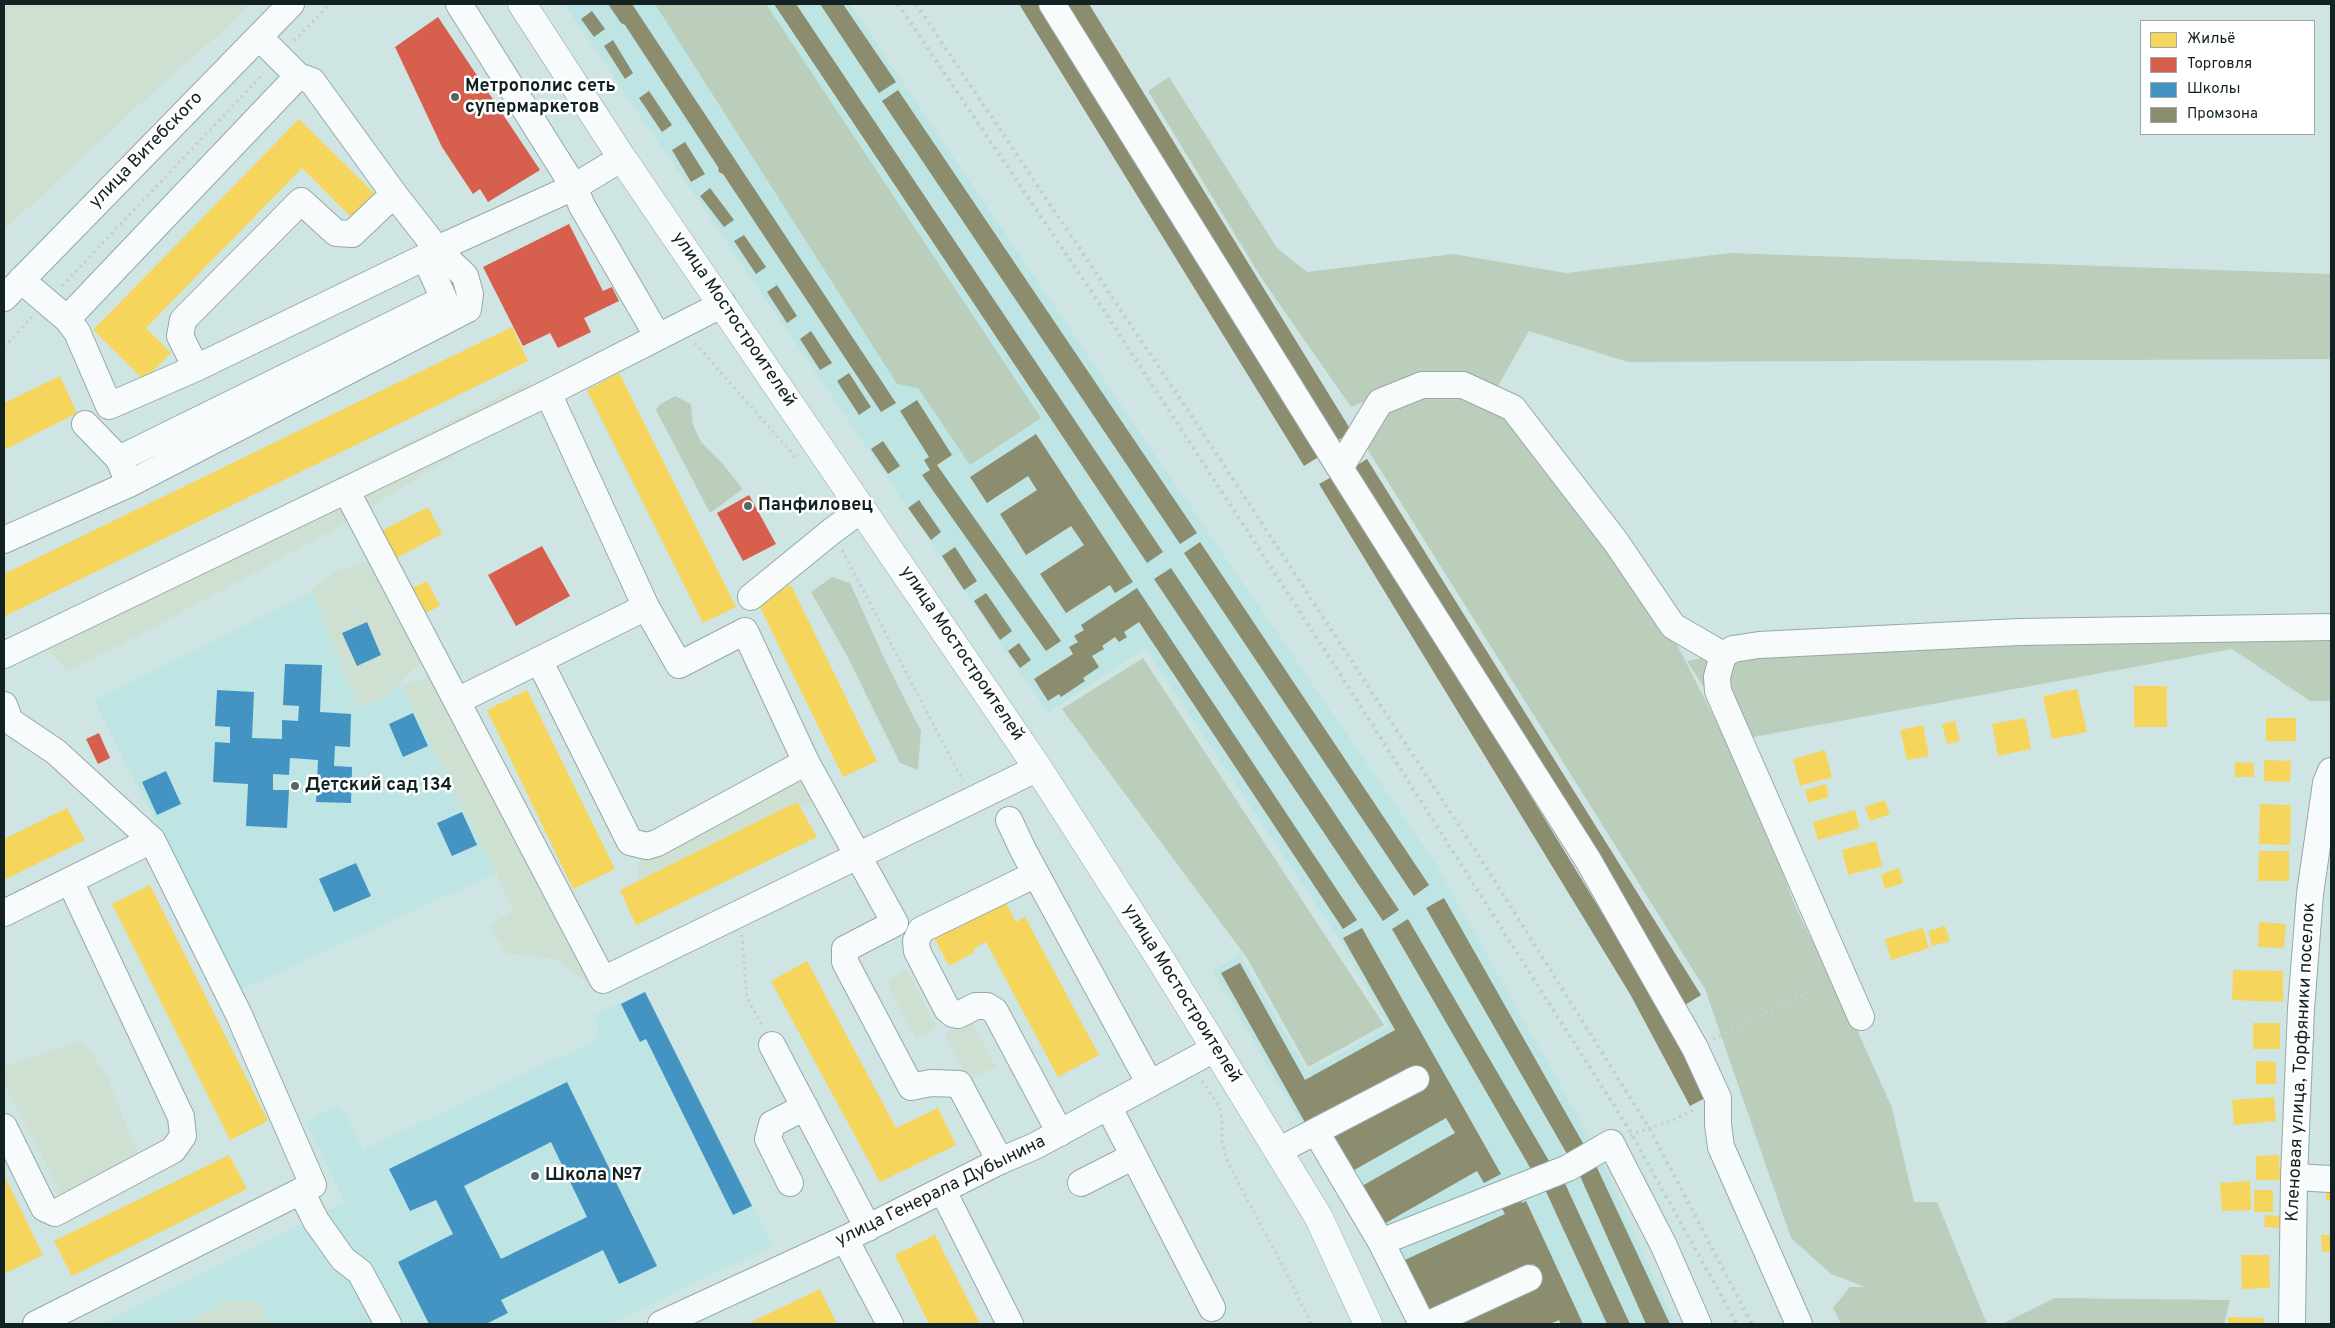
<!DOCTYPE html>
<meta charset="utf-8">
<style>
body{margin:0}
#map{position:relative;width:2335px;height:1328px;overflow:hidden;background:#cee5e4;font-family:Overpass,sans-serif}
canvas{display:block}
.frame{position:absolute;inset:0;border:5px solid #122222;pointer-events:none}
.legend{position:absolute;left:2140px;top:20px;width:175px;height:115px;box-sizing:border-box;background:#fff;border:1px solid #a0a7a7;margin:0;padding:6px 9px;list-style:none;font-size:15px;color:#122222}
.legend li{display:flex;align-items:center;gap:10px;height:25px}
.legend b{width:25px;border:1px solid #a0a7a7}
</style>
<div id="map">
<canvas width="2335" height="1328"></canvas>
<div class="frame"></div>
<ul class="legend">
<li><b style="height:14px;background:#f6d55c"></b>Жильё</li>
<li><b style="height:14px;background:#d6604d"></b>Торговля</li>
<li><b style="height:14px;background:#4393c3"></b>Школы</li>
<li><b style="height:14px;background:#8c8c6e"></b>Промзона</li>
</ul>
</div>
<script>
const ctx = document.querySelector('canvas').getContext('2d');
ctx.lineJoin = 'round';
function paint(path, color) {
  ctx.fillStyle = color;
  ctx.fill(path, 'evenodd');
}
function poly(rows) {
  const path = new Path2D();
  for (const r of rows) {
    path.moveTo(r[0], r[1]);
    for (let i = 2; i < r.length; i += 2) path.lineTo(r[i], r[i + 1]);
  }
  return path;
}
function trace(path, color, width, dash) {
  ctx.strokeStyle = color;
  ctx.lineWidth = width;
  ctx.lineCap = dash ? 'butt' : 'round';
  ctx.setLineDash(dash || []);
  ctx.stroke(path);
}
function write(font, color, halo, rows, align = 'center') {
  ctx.font = font + ' Overpass,sans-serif';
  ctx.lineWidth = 5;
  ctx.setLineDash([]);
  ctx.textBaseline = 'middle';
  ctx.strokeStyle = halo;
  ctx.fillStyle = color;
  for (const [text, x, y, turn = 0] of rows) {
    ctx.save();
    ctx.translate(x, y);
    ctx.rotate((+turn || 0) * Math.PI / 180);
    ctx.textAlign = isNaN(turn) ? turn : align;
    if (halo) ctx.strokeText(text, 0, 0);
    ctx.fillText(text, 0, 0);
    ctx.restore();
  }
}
paint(poly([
 [564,4,850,4,1151,449,1434,861,1600,1156,1675,1324,1417,1324,1213,971,1240,955,1307,1072,1389,1027,1337,936,1145,648,1048,713],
 [345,575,496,873,240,990,94,700],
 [645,991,773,1245,610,1324,100,1324,345,1202,306,1121,339,1104,363,1150,594,1041,599,1028,594,1016]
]), '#bee5e3');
paint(poly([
 [4,4,249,4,218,35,138,106,4,230],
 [530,381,529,408,346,523,178,614,69,671,36,639,34,629],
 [370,560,427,656,387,696,358,708,311,589,337,571],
 [436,674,600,979,589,983,554,959,506,953,490,925,513,911,496,873,402,686],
 [799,781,814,801,638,881,638,862],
 [907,970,937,1028,916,1039,886,981],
 [971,1020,996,1067,969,1081,945,1033],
 [82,1040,107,1077,142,1164,63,1197,4,1084,4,1066],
 [234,1299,254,1302,260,1307,269,1324,182,1324]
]), '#cee0d1');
paint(poly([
 [655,4,766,4,1041,418,970,465,918,388,897,384],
 [1169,77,1277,248,1307,272,1453,254,1566,273,1730,253,2331,274,2331,359,1628,362,1529,331,1498,386,1429,373,1351,407,1262,279,1148,91],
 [1473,383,1579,501,1668,627,1757,802,1793,901,1808,933,1823,954,1892,1108,1914,1202,1937,1202,1987,1324,1841,1324,1833,1308,1850,1287,1865,1287,1831,1274,1791,1238,1705,989,1368,450,1388,397],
 [675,396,691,404,693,425,701,442,722,463,743,489,710,513,656,410,659,405],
 [832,577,850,583,885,660,921,731,918,770,900,763,846,654,811,592],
 [2331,619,2331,701,2310,701,2232,649,1737,740,1687,661,1736,651],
 [1143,658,1384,1025,1308,1067,1247,958,1062,709],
 [2055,1298,2230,1300,2224,1324,2002,1324]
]), '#bbcebc');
paint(poly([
 [299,119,374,193,351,217,302,168,146,328,171,353,144,380,93,330],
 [512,327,528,361,5,616,4,574],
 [619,373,736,607,703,623,587,390],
 [60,376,77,413,4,450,4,403],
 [428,507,442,534,393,560,379,532],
 [427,581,440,606,425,613,412,588],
 [791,585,877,761,843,777,757,601],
 [2134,686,2167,686,2167,727,2134,727],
 [2077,689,2087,732,2052,739,2043,696],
 [527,690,615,869,573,889,487,710],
 [2025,718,2031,749,1998,756,1992,724],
 [2266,718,2296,718,2296,741,2266,741],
 [1955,721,1960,741,1947,744,1942,724],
 [1923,725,1929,756,1907,760,1900,730],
 [1825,750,1832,777,1800,786,1793,759],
 [2264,760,2291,761,2290,782,2264,781],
 [2235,762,2254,763,2254,777,2235,777],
 [1826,784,1829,797,1808,803,1805,790],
 [1885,800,1890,814,1870,821,1865,807],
 [797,802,817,837,636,925,620,890],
 [2260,804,2291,805,2290,845,2259,844],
 [67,808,85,840,4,880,4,839],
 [1855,810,1860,828,1818,840,1813,822],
 [1876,841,1882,866,1848,875,1842,850],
 [2259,851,2289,851,2289,881,2258,881],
 [1899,868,1903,883,1885,889,1881,874],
 [150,885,268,1121,230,1140,112,904],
 [1002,896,1016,922,1025,917,1099,1055,1058,1077,986,942,973,949,975,952,949,966,932,934],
 [2259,922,2286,924,2284,948,2258,947],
 [1945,926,1950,941,1932,946,1928,931],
 [1923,928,1929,948,1891,960,1885,939],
 [807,961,896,1128,938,1108,956,1145,880,1182,771,981],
 [2233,970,2283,971,2283,1002,2232,1000],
 [2253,1023,2280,1023,2280,1049,2253,1049],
 [2256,1061,2276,1062,2276,1084,2256,1084],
 [2274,1097,2276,1121,2234,1125,2232,1100],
 [229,1155,247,1189,72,1276,54,1241],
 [2279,1155,2280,1180,2256,1180,2256,1156],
 [4,1175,43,1255,4,1274],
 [2250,1181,2251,1210,2222,1211,2220,1183],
 [2326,1186,2331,1186,2331,1200,2326,1200],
 [2254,1190,2273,1190,2273,1212,2254,1212],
 [2265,1215,2284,1216,2283,1228,2264,1227],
 [935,1235,980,1324,929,1324,895,1255],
 [2321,1235,2331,1235,2331,1252,2322,1252],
 [2241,1255,2269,1255,2270,1288,2242,1289],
 [820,1289,836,1322,832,1324,747,1324],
 [2228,1317,2264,1318,2264,1324,2228,1324]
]), '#f6d55c');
paint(poly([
 [438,17,540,170,488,202,480,189,473,194,442,147,395,47],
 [569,224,603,291,612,287,619,301,584,318,591,332,558,348,550,333,523,346,483,267],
 [749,495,776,544,743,561,717,513],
 [542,546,570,596,516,626,488,575],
 [99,733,110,758,98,764,86,739]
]), '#d6604d');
paint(poly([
 [367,622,381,655,357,666,342,633],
 [285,664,322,665,320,712,351,714,350,747,335,746,334,766,352,767,351,803,316,802,318,760,290,758,289,775,273,774,273,790,289,790,287,828,246,826,248,784,213,782,215,742,230,743,230,727,215,726,217,690,254,692,252,738,282,739,282,720,298,721,299,706,283,705],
 [413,713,428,746,403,757,389,724],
 [166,771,181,804,157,815,142,782],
 [462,812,477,845,452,856,437,823],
 [356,863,371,896,334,912,319,879],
 [645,992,752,1206,733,1215,646,1039,640,1042,621,1004],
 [567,1082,657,1266,619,1284,603,1250,501,1300,508,1313,486,1324,429,1324,398,1262,453,1234,436,1200,410,1211,389,1169],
 [551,1142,587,1217,501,1259,464,1186]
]), '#4393c3');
paint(poly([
 [608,4,632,4,896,403,881,412,723,174,719,172,718,167,625,25,621,23],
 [774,4,796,4,1163,552,1147,563],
 [820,4,843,4,896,82,879,93],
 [1019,4,1041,4,1320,456,1304,466],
 [1063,4,1089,4,1352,432,1333,443],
 [592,11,605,29,594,37,581,19],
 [613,40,633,73,625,79,604,46],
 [898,90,1197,533,1180,544,882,101],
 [649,91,672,125,662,132,639,98],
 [685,142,705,174,691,182,672,150],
 [710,188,734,220,724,227,700,196],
 [744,235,766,267,756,274,734,241],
 [777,285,797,316,787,323,767,292],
 [811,331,832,363,820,370,800,339],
 [849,373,871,407,859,415,837,381],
 [917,400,952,455,937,465,1061,641,1046,651,922,475,930,470,924,460,929,457,900,411],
 [1036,434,1133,582,1115,593,1110,585,1066,613,1040,574,1084,545,1071,526,1026,555,1000,514,1037,490,1028,476,987,503,970,477],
 [883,441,900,466,888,474,871,449],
 [1367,459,1701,995,1685,1005,1351,469],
 [1335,475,1646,985,1707,1097,1690,1106,1630,994,1319,484],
 [919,500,941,532,931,540,908,508],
 [1200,542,1429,885,1414,896,1184,553],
 [955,547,977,581,964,590,942,556],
 [1171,568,1399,910,1383,921,1154,579],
 [1137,588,1357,920,1343,929,1139,622,1124,632,1127,637,1119,642,1115,637,1102,646,1104,649,1092,656,1099,667,1083,678,1085,681,1061,697,1059,694,1048,701,1034,679,1073,654,1069,647,1078,642,1074,636,1084,630,1081,625],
 [986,593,1012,631,1000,640,974,601],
 [1019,643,1031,660,1020,668,1008,651],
 [1444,898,1584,1145,1567,1154,1426,908],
 [1408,919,1549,1161,1532,1171,1392,929],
 [1362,928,1501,1174,1484,1183,1477,1171,1384,1224,1362,1186,1455,1133,1446,1118,1349,1173,1330,1138,1426,1084,1415,1065,1307,1126,1221,973,1240,963,1305,1080,1395,1030,1343,938],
 [1593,1159,1670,1324,1646,1324,1576,1167],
 [1562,1177,1630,1324,1607,1324,1543,1185],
 [1517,1190,1522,1203,1526,1201,1583,1324,1561,1324,1559,1320,1550,1324,1449,1324,1542,1280,1534,1264,1422,1315,1396,1264,1505,1214,1496,1198]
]), '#8c8c6e');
const minor = poly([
 [459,4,574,187,582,206,658,337],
 [1052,4,1340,468,1588,860,1695,1048,1718,1098,1718,1124,1721,1147,1799,1324],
 [259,37,298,76],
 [21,280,67,319,298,76,312,81,394,194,437,249,425,257,444,299,119,459,129,484],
 [4,298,291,4],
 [67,319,77,332,109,406,196,368,425,257],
 [196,368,180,336,183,320,301,201,336,233,352,234,394,194],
 [85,424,119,459],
 [1340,468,1380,402,1422,385,1463,385,1513,408,1616,542,1673,626,1723,655],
 [346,490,603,980,1038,768],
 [4,540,129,484,468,309,470,294,465,276,437,249,574,187,622,158],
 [751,597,832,531,862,509],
 [646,607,679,665,745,631,806,762],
 [4,655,548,393,723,304],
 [539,660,630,842,647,846,657,843,806,762,895,923,845,949,845,962,911,1087,931,1083,959,1084,1000,1161],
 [457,701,646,607,548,393],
 [4,705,10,721,56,752,152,840,239,1015,313,1185,36,1324],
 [1009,820,1023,850,1150,1084],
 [1036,874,921,930,916,941,917,951,947,1009,953,1014,958,1015,976,1006,987,1006,995,1011,1060,1133],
 [4,913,152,840],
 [1861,1017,1718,691,1717,677,1723,655,1733,649,1759,645,2019,632,2331,627],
 [772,1045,868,1228],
 [1108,1106,1212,1308],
 [4,1127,44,1208,55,1213,173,1150,183,1136,181,1117,70,881],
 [1316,1132,1381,1242,1568,1168,1611,1143,1664,1246,1698,1324],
 [1278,1151,1416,1079],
 [2294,1177,2331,1179],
 [790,1183,768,1139,772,1124,805,1107],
 [1081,1183,1134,1156],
 [301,1191,316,1221,343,1259,360,1272,388,1324],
 [943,1191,1010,1324],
 [845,1239,890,1324],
 [1381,1242,1422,1324],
 [661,1324,845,1239,1000,1161,1035,1146,1216,1048],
 [1429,1324,1529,1278],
 [2292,1324,2294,1177,2301,1009,2310,894,2326,783,2331,771]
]);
const major = poly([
 [522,4,622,158,1038,768,1161,960,1318,1216,1368,1324]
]);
trace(minor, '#96a8a7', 28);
trace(major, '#96a8a7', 29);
trace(poly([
 [294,41,330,4],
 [62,286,264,73],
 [695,343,798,460],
 [4,347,32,317],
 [842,550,963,781],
 [742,935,747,998,763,1027],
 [1713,1039,1824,984],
 [1202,1081,1219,1106,1222,1118,1222,1142,1228,1163,1289,1278,1311,1324],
 [1630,1135,1673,1120,1696,1109]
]), '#c7cece', 3, [2.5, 4]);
trace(minor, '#f8fbfb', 26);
trace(major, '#f8fbfb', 28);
trace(poly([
 [898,4,1099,303,1337,669,1627,1126,1737,1324],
 [916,4,1197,424,1486,867,1649,1128,1752,1324]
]), '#c6cccb', 4, [2.5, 5]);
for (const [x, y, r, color] of [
 [455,97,5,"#546666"],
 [748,506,5,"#546666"],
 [295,786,5,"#546666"],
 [535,1176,5,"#546666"]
]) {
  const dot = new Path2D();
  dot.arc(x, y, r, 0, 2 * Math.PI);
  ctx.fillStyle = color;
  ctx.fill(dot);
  trace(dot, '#fff', 2);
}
write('bold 18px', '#122222', '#fff', [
 ["Метрополис cеть",465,87],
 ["супермаркетов",465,108],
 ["Панфиловец",758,506],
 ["Детский сад 134",305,786],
 ["Школа №7",545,1176]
], 'left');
write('18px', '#122222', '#fff', [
 ["улица Витебского",147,151,-46],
 ["улица Мостостроителей",733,320,56],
 ["улица Мостостроителей",961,654,56],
 ["улица Мостостроителей",1181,994,58],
 ["Кленовая улица, Торфяники поселок",2302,1062,-87],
 ["улица Генерала Дубынина",941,1192,-26]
]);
</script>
